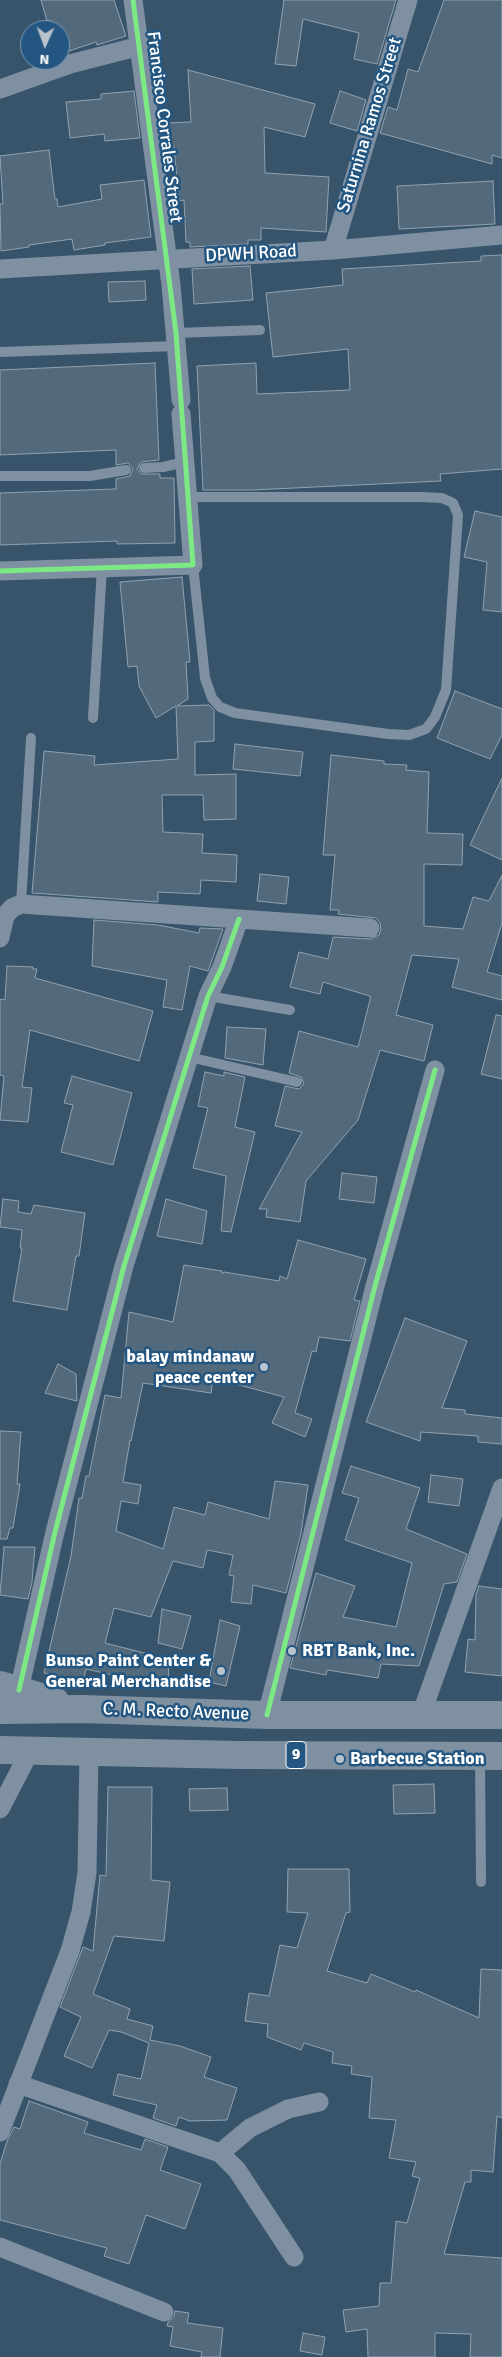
<!DOCTYPE html>
<style>
body{margin:0}
#map{position:relative;width:502px;height:2357px;overflow:hidden;background:#38546b;font-family:Signika,sans-serif}
canvas{display:block}
.north{position:absolute;left:20px;top:20px;width:50px;height:50px;box-sizing:border-box;background:#235680;border:1px solid #7b9ab3;border-radius:50%;rotate:182deg;font-size:14px;font-weight:700;line-height:20px;text-align:center;color:#fff}
.north::after{content:'';display:block;margin:auto;width:18px;height:22px;background:#b9c3cb;clip-path:polygon(50% 0,100% 100%,50% 72%,0 100%)}
</style>
<div id="map">
<canvas width="502" height="2357"></canvas>
<div class="north">N</div>
</div>
<script>
const ctx = document.querySelector('canvas').getContext('2d');
ctx.lineJoin = 'round';
function paint(path, color) {
  ctx.fillStyle = color;
  ctx.fill(path, 'evenodd');
}
function poly(rows) {
  const path = new Path2D();
  for (const r of rows) {
    path.moveTo(r[0], r[1]);
    for (let i = 2; i < r.length; i += 2) path.lineTo(r[i], r[i + 1]);
  }
  return path;
}
function trace(path, color, width, dash) {
  ctx.strokeStyle = color;
  ctx.lineWidth = width;
  ctx.lineCap = dash ? 'butt' : 'round';
  ctx.setLineDash(dash || []);
  ctx.stroke(path);
}
function write(font, color, halo, rows, align = 'center') {
  ctx.font = font + ' Signika,sans-serif';
  ctx.lineWidth = 5;
  ctx.setLineDash([]);
  ctx.textBaseline = 'middle';
  ctx.strokeStyle = halo;
  ctx.fillStyle = color;
  for (const [text, x, y, turn = 0] of rows) {
    ctx.save();
    ctx.translate(x, y);
    ctx.rotate((+turn || 0) * Math.PI / 180);
    ctx.textAlign = isNaN(turn) ? turn : align;
    if (halo) ctx.strokeText(text, 0, 0);
    ctx.fillText(text, 0, 0);
    ctx.restore();
  }
}
const building = poly([
 [41,0,114,0,126,36,97,45,96,42,60,54,60,30,54,30,50,20,47,21,41,0],
 [284,0,396,0,377,64,354,59,359,33,303,19,296,66,275,64,284,0],
 [444,0,502,0,502,158,492,155,492,164,380,133,388,107,397,110,408,69,418,72,444,0],
 [188,70,315,104,305,137,264,127,265,173,329,177,326,232,261,228,261,240,248,240,248,244,190,247,190,242,186,242,184,200,179,201,174,147,168,148,167,123,191,122,188,70],
 [134,91,140,138,105,141,104,134,70,138,66,102,101,99,101,94,134,91],
 [340,91,366,100,357,131,330,123,340,91],
 [49,150,55,199,57,199,58,207,102,199,100,185,144,180,151,237,105,243,105,245,74,250,72,239,29,245,29,247,1,251,0,204,3,204,0,156,49,150],
 [493,181,495,224,399,229,397,186,493,181],
 [502,255,502,469,440,474,441,481,252,490,203,490,197,366,256,363,257,394,350,390,348,349,273,357,266,293,343,285,342,269,481,261,481,256,502,255],
 [250,266,253,300,194,304,192,269,250,266],
 [145,281,146,300,109,302,108,282,145,281],
 [155,363,159,460,141,462,137,469,141,474,160,474,160,478,174,478,175,543,117,544,117,541,0,545,0,493,116,489,116,479,130,476,133,469,128,463,116,465,116,450,0,455,0,370,155,363],
 [475,511,502,517,502,612,483,610,487,562,464,557,475,511],
 [182,577,190,662,186,662,188,699,177,706,209,705,214,710,214,741,195,742,195,775,236,774,236,819,204,820,203,795,162,795,163,832,203,834,202,853,237,855,236,882,201,880,200,894,158,892,158,902,32,893,44,751,95,756,94,765,178,759,176,706,156,718,139,686,137,666,128,667,120,582,182,577],
 [455,691,502,709,502,735,490,759,437,738,455,691],
 [235,744,303,752,300,776,233,769,235,744],
 [331,755,384,761,384,764,407,765,406,770,429,772,427,833,463,834,462,865,424,864,424,926,463,929,473,897,489,901,502,875,502,923,487,972,502,976,502,1000,452,987,459,959,412,955,396,1015,433,1025,424,1061,380,1050,358,1120,306,1181,300,1222,266,1217,267,1209,259,1209,302,1132,275,1126,285,1086,299,1089,304,1084,301,1077,289,1073,299,1031,358,1047,370,1000,370,996,323,982,320,994,290,987,299,952,328,959,333,937,370,939,379,935,381,929,380,923,376,918,338,914,339,910,330,910,335,855,323,855,331,755],
 [502,778,502,860,470,845,502,778],
 [260,874,289,877,286,904,257,901,260,874],
 [94,920,158,925,199,933,200,928,223,929,208,971,190,966,182,1010,163,1007,167,980,92,966,94,920],
 [7,966,33,967,33,969,37,969,35,978,153,1011,139,1061,30,1030,22,1087,32,1088,28,1122,0,1120,4,1076,0,1075,0,999,5,1000,7,966],
 [496,1015,502,1016,502,1079,481,1074,496,1015],
 [227,1027,266,1029,263,1065,225,1058,227,1027],
 [205,1072,224,1076,224,1072,245,1077,235,1127,255,1132,231,1232,221,1231,226,1176,193,1168,208,1108,198,1106,205,1072],
 [72,1076,132,1093,113,1165,61,1152,73,1105,64,1103,72,1076],
 [342,1173,377,1177,374,1203,339,1199,342,1173],
 [3,1199,19,1201,18,1212,31,1214,34,1205,85,1213,79,1256,76,1256,67,1310,13,1301,22,1248,20,1248,22,1230,0,1227,3,1199],
 [166,1199,207,1211,202,1244,157,1236,166,1199],
 [298,1240,366,1259,354,1300,360,1301,350,1341,319,1337,316,1352,312,1351,295,1413,312,1419,305,1437,272,1423,284,1397,213,1378,211,1393,143,1383,131,1441,130,1440,123,1482,141,1485,138,1504,121,1501,116,1531,163,1549,174,1507,205,1515,208,1502,269,1519,275,1481,308,1485,301,1533,286,1593,253,1585,251,1604,231,1602,234,1576,229,1575,233,1555,207,1550,203,1568,173,1561,151,1617,114,1608,105,1643,168,1659,169,1683,152,1684,86,1669,83,1682,44,1673,71,1556,79,1498,82,1498,86,1476,89,1476,105,1395,121,1398,129,1312,173,1322,184,1265,222,1271,222,1274,224,1272,279,1281,280,1276,287,1279,298,1240],
 [405,1318,467,1341,442,1408,465,1410,465,1414,502,1418,502,1444,478,1442,478,1436,421,1432,420,1441,366,1422,405,1318],
 [58,1364,76,1374,77,1401,45,1393,58,1364],
 [0,1431,21,1432,17,1484,20,1484,13,1528,10,1528,7,1539,0,1539,0,1431],
 [351,1466,420,1488,406,1529,467,1554,457,1582,444,1584,419,1666,381,1664,378,1678,327,1670,326,1675,290,1668,316,1573,355,1586,343,1617,396,1627,412,1563,345,1540,359,1498,342,1493,351,1466],
 [431,1475,463,1479,459,1506,428,1502,431,1475],
 [4,1547,35,1547,32,1582,28,1599,0,1595,4,1547],
 [479,1586,502,1589,502,1676,465,1672,468,1639,475,1640,476,1595,479,1586],
 [162,1609,191,1616,182,1649,158,1643,162,1609],
 [220,1620,240,1626,226,1686,209,1682,220,1620],
 [434,1784,435,1813,394,1814,393,1785,434,1784],
 [108,1787,152,1787,151,1880,170,1882,164,1941,114,1936,93,1994,130,2009,127,2019,153,2026,150,2040,180,2046,211,2057,204,2077,237,2088,227,2120,190,2121,179,2117,176,2126,153,2118,157,2105,113,2095,118,2074,141,2079,149,2043,121,2032,109,2030,92,2068,64,2056,81,2017,60,2007,83,1947,93,1951,100,1875,106,1876,108,1787],
 [227,1788,228,1810,190,1811,189,1789,227,1788],
 [288,1869,349,1869,350,1912,346,1913,327,1971,367,1983,371,1974,415,1992,416,1990,479,2018,481,1969,502,1970,502,2118,497,2116,493,2172,471,2170,471,2182,465,2182,444,2254,502,2258,502,2357,470,2357,471,2334,435,2333,435,2357,368,2357,367,2329,346,2332,343,2310,379,2306,380,2283,391,2283,396,2221,407,2223,420,2178,412,2176,416,2162,389,2158,396,2120,369,2118,372,2077,351,2074,352,2066,332,2063,333,2052,304,2043,301,2050,267,2037,268,2024,245,2021,249,1993,269,1996,280,1945,297,1948,308,1913,287,1912,288,1869],
 [29,2101,88,2122,84,2133,141,2150,145,2139,168,2147,160,2170,201,2184,185,2229,146,2215,129,2264,104,2256,107,2248,0,2220,0,2164,7,2141,14,2127,20,2129,29,2101],
 [175,2311,189,2313,187,2323,223,2328,220,2357,201,2357,202,2352,170,2346,173,2327,167,2326,168,2322,174,2317,175,2311],
 [303,2333,325,2337,322,2355,300,2351,303,2333]
]);
paint(building, '#536a7c');
trace(building, '#91a2b0', 1);
trace(poly([
 [176,333,260,330],
 [0,352,177,346],
 [144,468,163,467,185,462],
 [0,476,90,476,126,470],
 [188,497,421,497,442,498,453,503,458,515,446,690,435,717,426,729,409,735,388,734,235,713,220,707,212,698,205,678,193,565],
 [93,718,102,568],
 [21,904,31,738],
 [208,996,290,1010],
 [189,1057,297,1082],
 [480,1757,481,1882]
]), '#7e90a1', 10);
trace(poly([
 [133,0,171,285,181,400],
 [0,89,70,64,140,46],
 [333,250,408,0],
 [0,269,333,250,502,235],
 [0,571,193,565,181,414],
 [0,938,5,916,12,908,21,904,370,928],
 [19,1690,55,1532,124,1266,208,996,222,967,239,919],
 [267,1715,375,1286,435,1070],
 [421,1715,502,1488],
 [0,1809,30,1751],
 [18,2084,220,2153,237,2170,294,2257],
 [0,2132,70,1951,81,1912,87,1873,89,1751],
 [220,2153,250,2128,288,2109,319,2102],
 [0,2247,164,2312]
]), '#7e90a1', 19);
trace(poly([
 [0,1685,55,1701],
 [0,1710,83,1709,267,1715,502,1715],
 [0,1750,239,1755,502,1756]
]), '#7f91a1', 28);
trace(poly([
 [0,571,193,565,176,333,133,0],
 [19,1690,55,1532,124,1266,208,996,222,967,239,919],
 [267,1715,375,1286,435,1070]
]), '#7ce984', 5);
for (const [x, y, r, color] of [
 [264,1367,5,"#b9c3cb"],
 [292,1651,5,"#b9c3cb"],
 [221,1671,5,"#b9c3cb"],
 [340,1759,5,"#b9c3cb"]
]) {
  const dot = new Path2D();
  dot.arc(x, y, r, 0, 2 * Math.PI);
  ctx.fillStyle = color;
  ctx.fill(dot);
  trace(dot, '#235680', 2);
}
for (const [x, y, w] of [
 [296,1755,20]
]) {
  const box = new Path2D();
  box.roundRect(x - w / 2, y - 13.5, w, 27, 4);
  ctx.fillStyle = '#235680';
  ctx.fill(box);
  trace(box, '#fff', 1);
}
write('bold 16px', '#fff', null, [
 ["9",296,1755]
]);
write('18px', '#fff', '#235680', [
 ["Saturnina Ramos Street",370,125,-73],
 ["Francisco Corrales Street",164,127,83],
 ["DPWH Road",251,254,-3],
 ["C. M. Recto Avenue",176,1712,2]
]);
write('bold 18px', '#fff', '#235680', [
 ["balay mindanaw",254,1357],
 ["peace center",254,1378],
 ["RBT Bank, Inc.",302,1651,"left"],
 ["Bunso Paint Center &",211,1661],
 ["General Merchandise",211,1682],
 ["Barbecue Station",350,1759,"left"]
], 'right');
</script>
